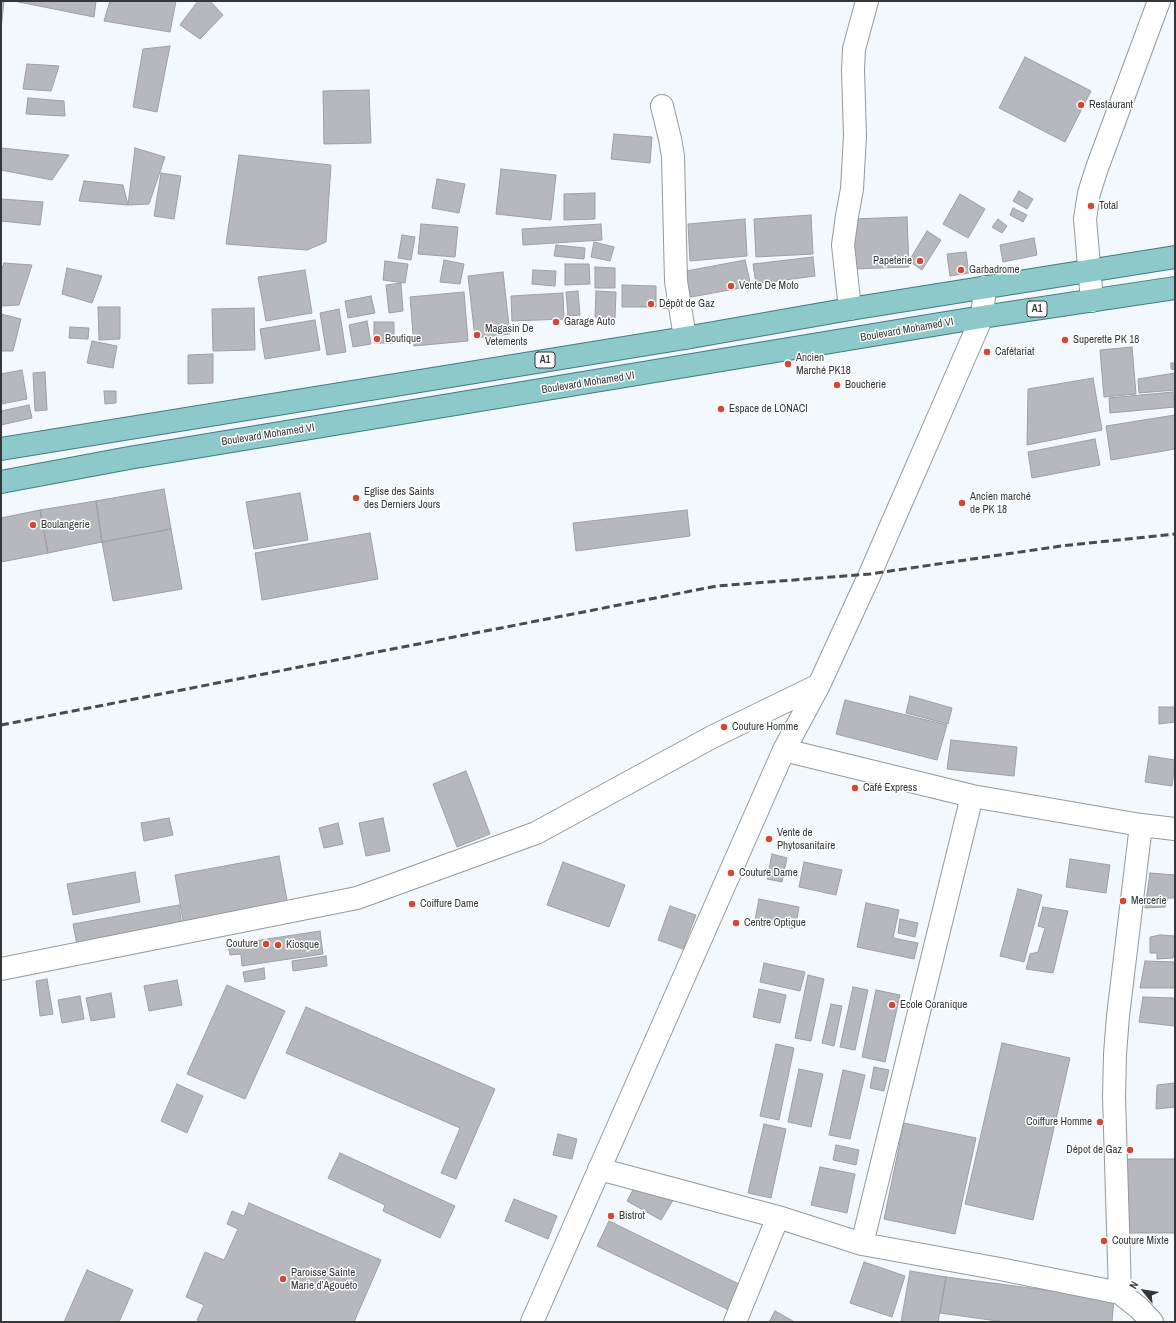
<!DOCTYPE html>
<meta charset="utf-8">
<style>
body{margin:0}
#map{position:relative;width:1176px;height:1323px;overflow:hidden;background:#f2f8fb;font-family:"Archivo Narrow",sans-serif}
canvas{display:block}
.frame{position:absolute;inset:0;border:2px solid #353738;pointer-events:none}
.north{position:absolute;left:1124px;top:1271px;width:40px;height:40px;-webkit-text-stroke:3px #fff;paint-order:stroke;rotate:300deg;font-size:11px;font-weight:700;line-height:16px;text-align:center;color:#353738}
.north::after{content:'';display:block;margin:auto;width:14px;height:18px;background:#353738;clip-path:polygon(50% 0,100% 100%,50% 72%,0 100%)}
</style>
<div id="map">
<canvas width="1176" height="1323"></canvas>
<div class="frame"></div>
<div class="north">N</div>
</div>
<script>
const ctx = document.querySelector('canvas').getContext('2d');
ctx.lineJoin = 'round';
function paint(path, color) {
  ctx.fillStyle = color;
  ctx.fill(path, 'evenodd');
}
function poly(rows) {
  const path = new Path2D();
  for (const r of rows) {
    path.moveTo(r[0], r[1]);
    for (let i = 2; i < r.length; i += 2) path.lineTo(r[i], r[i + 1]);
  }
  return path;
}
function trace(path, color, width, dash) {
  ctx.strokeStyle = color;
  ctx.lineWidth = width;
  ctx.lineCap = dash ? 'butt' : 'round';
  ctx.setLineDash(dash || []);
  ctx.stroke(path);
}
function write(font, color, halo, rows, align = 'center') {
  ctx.font = font + ' "Archivo Narrow",sans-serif';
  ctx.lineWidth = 3;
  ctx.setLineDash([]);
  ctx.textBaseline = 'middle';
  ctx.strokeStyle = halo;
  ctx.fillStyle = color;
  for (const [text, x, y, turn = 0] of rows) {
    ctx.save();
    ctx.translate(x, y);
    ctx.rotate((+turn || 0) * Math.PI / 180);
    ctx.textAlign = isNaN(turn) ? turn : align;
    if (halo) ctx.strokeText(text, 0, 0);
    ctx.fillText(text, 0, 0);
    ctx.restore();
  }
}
const building = poly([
 [1,1,4,1,1,30,1,1],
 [14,1,96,1,94,17,14,1],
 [110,1,176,1,170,32,104,21,110,1],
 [198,1,210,1,223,15,200,39,180,25,198,1],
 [170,46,157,112,133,107,143,49,170,46],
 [1025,57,1091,91,1065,142,999,108,1025,57],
 [27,64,59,66,51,91,23,89,27,64],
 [369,90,371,143,324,144,323,91,369,90],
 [28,98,64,101,65,116,26,114,28,98],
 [614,134,652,137,650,163,611,159,614,134],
 [1,148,69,155,52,180,1,170,1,148],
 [135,148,165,157,149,204,128,205,135,148],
 [239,155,331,165,326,242,307,250,226,244,239,155],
 [501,169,556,175,551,220,496,214,501,169],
 [161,173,181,176,174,219,154,216,161,173],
 [437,179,465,184,459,213,432,208,437,179],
 [84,181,123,185,128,205,79,201,84,181],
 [1019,191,1033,199,1027,209,1013,201,1019,191],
 [595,193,595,219,564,220,564,194,595,193],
 [960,194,985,209,968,238,943,224,960,194],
 [1,199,43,202,40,225,1,221,1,199],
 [1013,208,1027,215,1023,222,1010,215,1013,208],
 [811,215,813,254,756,257,754,219,811,215],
 [907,217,909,267,853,269,851,219,907,217],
 [745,219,747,256,690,261,688,224,745,219],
 [998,219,1007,226,1002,233,992,227,998,219],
 [421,224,458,227,455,257,418,254,421,224],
 [601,224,602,240,523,245,522,229,601,224],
 [927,231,941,240,922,270,909,261,927,231],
 [402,235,415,237,411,260,398,258,402,235],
 [1034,238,1037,255,1003,262,1000,245,1034,238],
 [594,242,614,247,610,261,591,257,594,242],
 [556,245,585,248,584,259,554,256,556,245],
 [966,252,969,273,950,276,947,254,966,252],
 [813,257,815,276,756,284,753,264,813,257],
 [444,260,464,264,460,284,440,282,444,260],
 [745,260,751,286,686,298,681,272,745,260],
 [385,261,408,264,405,283,383,280,385,261],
 [4,263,32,265,19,305,1,306,1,271,4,263],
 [565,264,589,264,590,284,565,285,565,264],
 [595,267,615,268,615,288,595,288,595,267],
 [67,268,102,276,92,303,62,294,67,268],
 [305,270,312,313,266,321,258,277,305,270],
 [533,270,556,271,555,286,532,284,533,270],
 [503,272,510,334,475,338,468,276,503,272],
 [401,283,403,311,389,313,386,285,401,283],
 [622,285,656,286,656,307,622,307,622,285],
 [578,291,580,315,568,316,566,292,578,291],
 [596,291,616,292,615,318,595,317,596,291],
 [464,292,468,341,414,346,410,297,464,292],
 [563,293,564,319,512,321,511,296,563,293],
 [371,296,375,313,348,318,345,301,371,296],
 [663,301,671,302,670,309,662,308,663,301],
 [98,307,120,307,120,339,99,340,98,307],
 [254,308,255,350,213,351,212,309,254,308],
 [339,309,346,352,327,355,320,313,339,309],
 [1,314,21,319,13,351,1,351,1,314],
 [315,320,320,350,265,359,260,329,315,320],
 [367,321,371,344,353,347,349,325,367,321],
 [374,322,394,322,394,343,374,343,374,322],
 [70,327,89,328,88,339,69,338,70,327],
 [92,341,117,346,113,368,87,363,92,341],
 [1132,347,1136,394,1104,397,1100,350,1132,347],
 [213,354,213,383,188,384,188,355,213,354],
 [1171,363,1175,363,1175,370,1171,369,1171,363],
 [22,370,27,399,1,404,1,374,22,370],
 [45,372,47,410,35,411,33,373,45,372],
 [1175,373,1175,390,1139,393,1138,379,1175,373],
 [1093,378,1102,430,1027,445,1028,389,1093,378],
 [104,391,116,391,116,403,105,404,104,391],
 [1173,392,1175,407,1110,413,1109,398,1173,392],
 [29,405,32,418,1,425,1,411,29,405],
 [1175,415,1175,449,1111,460,1106,426,1175,415],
 [1095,439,1100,465,1032,478,1028,452,1095,439],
 [164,489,171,529,102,542,96,501,164,489],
 [300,493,308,540,254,549,246,502,300,493],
 [96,501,102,542,48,553,40,510,96,501],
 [40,510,48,553,1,562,1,518,40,510],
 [687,510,690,536,576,551,573,523,687,510],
 [171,529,182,589,113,601,102,542,171,529],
 [370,533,378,579,262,600,255,553,370,533],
 [910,696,952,708,948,724,906,713,910,696],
 [845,700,947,725,937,760,836,734,845,700],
 [1159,707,1175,707,1175,722,1159,724,1159,707],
 [951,740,1017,747,1014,776,947,769,951,740],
 [1149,756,1175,760,1172,786,1145,782,1149,756],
 [466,771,490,834,457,847,433,784,466,771],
 [169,818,173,835,144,841,141,823,169,818],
 [383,818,390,851,366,856,359,823,383,818],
 [338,823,343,844,324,848,319,828,338,823],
 [772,854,787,858,782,882,767,879,772,854],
 [279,856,288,906,184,926,175,875,279,856],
 [1070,859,1110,865,1106,893,1066,887,1070,859],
 [563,862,625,885,609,927,547,905,563,862],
 [804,862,842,870,836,895,799,887,804,862],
 [135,872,140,902,73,915,67,884,135,872],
 [1150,873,1175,875,1175,898,1168,898,1165,907,1145,908,1150,873],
 [1018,889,1042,895,1024,962,1000,956,1018,889],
 [759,899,799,907,795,929,755,920,759,899],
 [866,903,899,910,893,938,918,943,914,959,857,947,866,903],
 [179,905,182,926,77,945,73,924,179,905],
 [670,906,696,915,683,949,658,940,670,906],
 [1043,907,1068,911,1053,973,1026,969,1030,954,1038,952,1045,928,1038,926,1043,907],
 [900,919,918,923,915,937,898,933,900,919],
 [320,931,323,954,242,966,241,954,230,955,228,945,320,931],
 [1160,935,1175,936,1175,953,1174,952,1173,958,1157,959,1157,953,1150,953,1150,937,1160,935],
 [326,956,327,966,293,971,292,961,326,956],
 [1145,961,1175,962,1175,988,1140,988,1145,961],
 [764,963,805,972,800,991,760,982,764,963],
 [264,968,265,979,245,982,243,972,264,968],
 [808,975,824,979,811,1041,795,1038,808,975],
 [47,979,53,1014,40,1016,36,981,47,979],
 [177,980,182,1005,149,1011,144,986,177,980],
 [227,985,285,1011,245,1099,187,1074,227,985],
 [853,987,868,990,855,1050,840,1047,853,987],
 [759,989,786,995,780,1023,753,1017,759,989],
 [876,990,900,995,885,1062,862,1057,876,990],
 [111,993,115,1017,91,1021,86,998,111,993],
 [80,996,84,1019,62,1023,58,1000,80,996],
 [1143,997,1175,998,1175,1026,1139,1022,1143,997],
 [831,1004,842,1006,834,1046,822,1043,831,1004],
 [306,1007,495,1089,456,1179,441,1173,460,1128,286,1053,306,1007],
 [1002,1043,1070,1058,1033,1220,965,1204,1002,1043],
 [776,1044,794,1048,779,1120,760,1116,776,1044],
 [874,1067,889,1070,884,1091,870,1088,874,1067],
 [799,1069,823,1074,811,1127,788,1122,799,1069],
 [843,1070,865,1075,850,1139,829,1135,843,1070],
 [1175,1083,1175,1107,1156,1109,1157,1085,1175,1083],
 [177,1084,203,1096,187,1133,161,1121,177,1084],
 [904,1123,976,1138,955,1234,884,1219,904,1123],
 [764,1124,786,1129,771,1198,748,1193,764,1124],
 [558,1134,577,1139,572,1159,553,1155,558,1134],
 [836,1145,859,1150,856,1165,833,1160,836,1145],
 [340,1153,455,1206,440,1238,383,1211,385,1205,328,1178,340,1153],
 [1124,1159,1175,1159,1175,1233,1124,1233,1124,1159],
 [820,1167,855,1174,847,1213,811,1205,820,1167],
 [640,1177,675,1197,661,1220,627,1201,640,1177],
 [514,1199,557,1216,548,1239,505,1221,514,1199],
 [249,1203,381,1260,354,1322,201,1322,197,1320,204,1305,186,1297,205,1252,224,1260,238,1229,227,1224,232,1211,244,1216,249,1203],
 [609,1221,743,1286,731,1311,597,1246,609,1221],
 [864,1262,905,1276,892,1317,850,1303,864,1262],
 [87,1270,133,1290,119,1322,64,1322,87,1270],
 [910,1271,946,1277,938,1322,901,1322,910,1271],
 [946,1277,1114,1299,1112,1322,1005,1322,940,1313,946,1277],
 [775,1311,793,1321,793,1322,769,1322,775,1311]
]);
paint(building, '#b6b8bd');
trace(building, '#9d9fa4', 1);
const minor = poly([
 [662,106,670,139,673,156,676,281,685,338],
 [850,309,843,245,847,216,852,189,855,136,853,70,854,49,867,1],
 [784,750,972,796,1141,825,1175,829],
 [1,969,357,898,536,833,712,737,819,685],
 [599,1169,778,1217,862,1244,1000,1269,1120,1293,1139,1308,1152,1322],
 [862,1244,972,796],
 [1120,1293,1114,1097,1115,1054,1118,1016,1141,825],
 [532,1322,784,750,819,685,870,574,982,317,985,287],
 [735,1322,778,1217]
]);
const tertiary = poly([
 [1092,301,1085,219,1089,193,1097,168,1159,1]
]);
const primary = poly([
 [1,449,685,338,850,309,1175,257],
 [1,482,129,458,982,317,1175,288]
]);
trace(minor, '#94999c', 24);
trace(tertiary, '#94999c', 24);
trace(primary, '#3d7d81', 24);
trace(minor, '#fff', 22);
trace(tertiary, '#fff', 22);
trace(primary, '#8dc8cb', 22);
trace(poly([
 [1,725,717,586,870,574,1061,546,1175,534]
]), '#494b4c', 3, [8, 4]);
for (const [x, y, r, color] of [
 [1081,105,4,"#d44736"],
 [1091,206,4,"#d44736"],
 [920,261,4,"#d44736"],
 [961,270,4,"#d44736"],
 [731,286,4,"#d44736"],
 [651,304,4,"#d44736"],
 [556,322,4,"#d44736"],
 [477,335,4,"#d44736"],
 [377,339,4,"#d44736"],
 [1065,340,4,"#d44736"],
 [987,352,4,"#d44736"],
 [788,364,4,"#d44736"],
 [837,385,4,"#d44736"],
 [721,409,4,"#d44736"],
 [356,498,4,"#d44736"],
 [962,503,4,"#d44736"],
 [33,525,4,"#d44736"],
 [724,727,4,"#d44736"],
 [855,788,4,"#d44736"],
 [769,839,4,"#d44736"],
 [731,873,4,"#d44736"],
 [1123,901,4,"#d44736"],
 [412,904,4,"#d44736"],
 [736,923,4,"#d44736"],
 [266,944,4,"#d44736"],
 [278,945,4,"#d44736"],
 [892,1005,4,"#d44736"],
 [1100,1122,4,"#d44736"],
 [1130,1150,4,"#d44736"],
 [611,1216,4,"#d44736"],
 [1104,1241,4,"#d44736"],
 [283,1279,4,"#d44736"]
]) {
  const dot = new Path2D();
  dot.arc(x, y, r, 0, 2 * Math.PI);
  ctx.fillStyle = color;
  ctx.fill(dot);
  trace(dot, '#fff', 1.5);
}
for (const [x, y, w] of [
 [1037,309,20],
 [545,360,20]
]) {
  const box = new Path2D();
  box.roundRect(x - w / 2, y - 8, w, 16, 3);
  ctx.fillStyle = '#fff';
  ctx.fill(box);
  trace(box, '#353738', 1);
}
write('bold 10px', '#353738', null, [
 ["A1",1037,309],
 ["A1",545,360]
]);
write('11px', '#353738', '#fff', [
 ["Restaurant",1089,105],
 ["Total",1099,206],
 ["Papeterie",912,261,"right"],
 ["Garbadrome",969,270],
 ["Vente De Moto",739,286],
 ["Dépôt de Gaz",659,304],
 ["Garage Auto",564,322],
 ["Magasin De",485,329],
 ["Vetements",485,342],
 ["Boutique",385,339],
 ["Superette PK 18",1073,340],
 ["Cafétariat",995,352],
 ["Ancien",796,358],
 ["Marché PK18",796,371],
 ["Boucherie",845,385],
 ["Espace de LONACI",729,409],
 ["Eglise des Saints",364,492],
 ["des Derniers Jours",364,505],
 ["Ancien marché",970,497],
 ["de PK 18",970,510],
 ["Boulangerie",41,525],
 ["Couture Homme",732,727],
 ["Café Express",863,788],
 ["Vente de",777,833],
 ["Phytosanitaire",777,846],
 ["Couture Dame",739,873],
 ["Mercerie",1131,901],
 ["Coiffure Dame",420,904],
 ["Centre Optique",744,923],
 ["Couture",258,944,"right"],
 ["Kiosque",286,945],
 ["Ecole Coranique",900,1005],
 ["Coiffure Homme",1092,1122,"right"],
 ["Dépot de Gaz",1122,1150,"right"],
 ["Bistrot",619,1216],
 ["Couture Mixte",1112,1241],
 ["Paroisse Sainte",291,1273],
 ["Marie d’Agouéto",291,1286]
], 'left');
write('11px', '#353738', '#fff', [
 ["Boulevard Mohamed VI",907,330,-10],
 ["Boulevard Mohamed VI",588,383,-9],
 ["Boulevard Mohamed VI",268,435,-9]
]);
</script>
